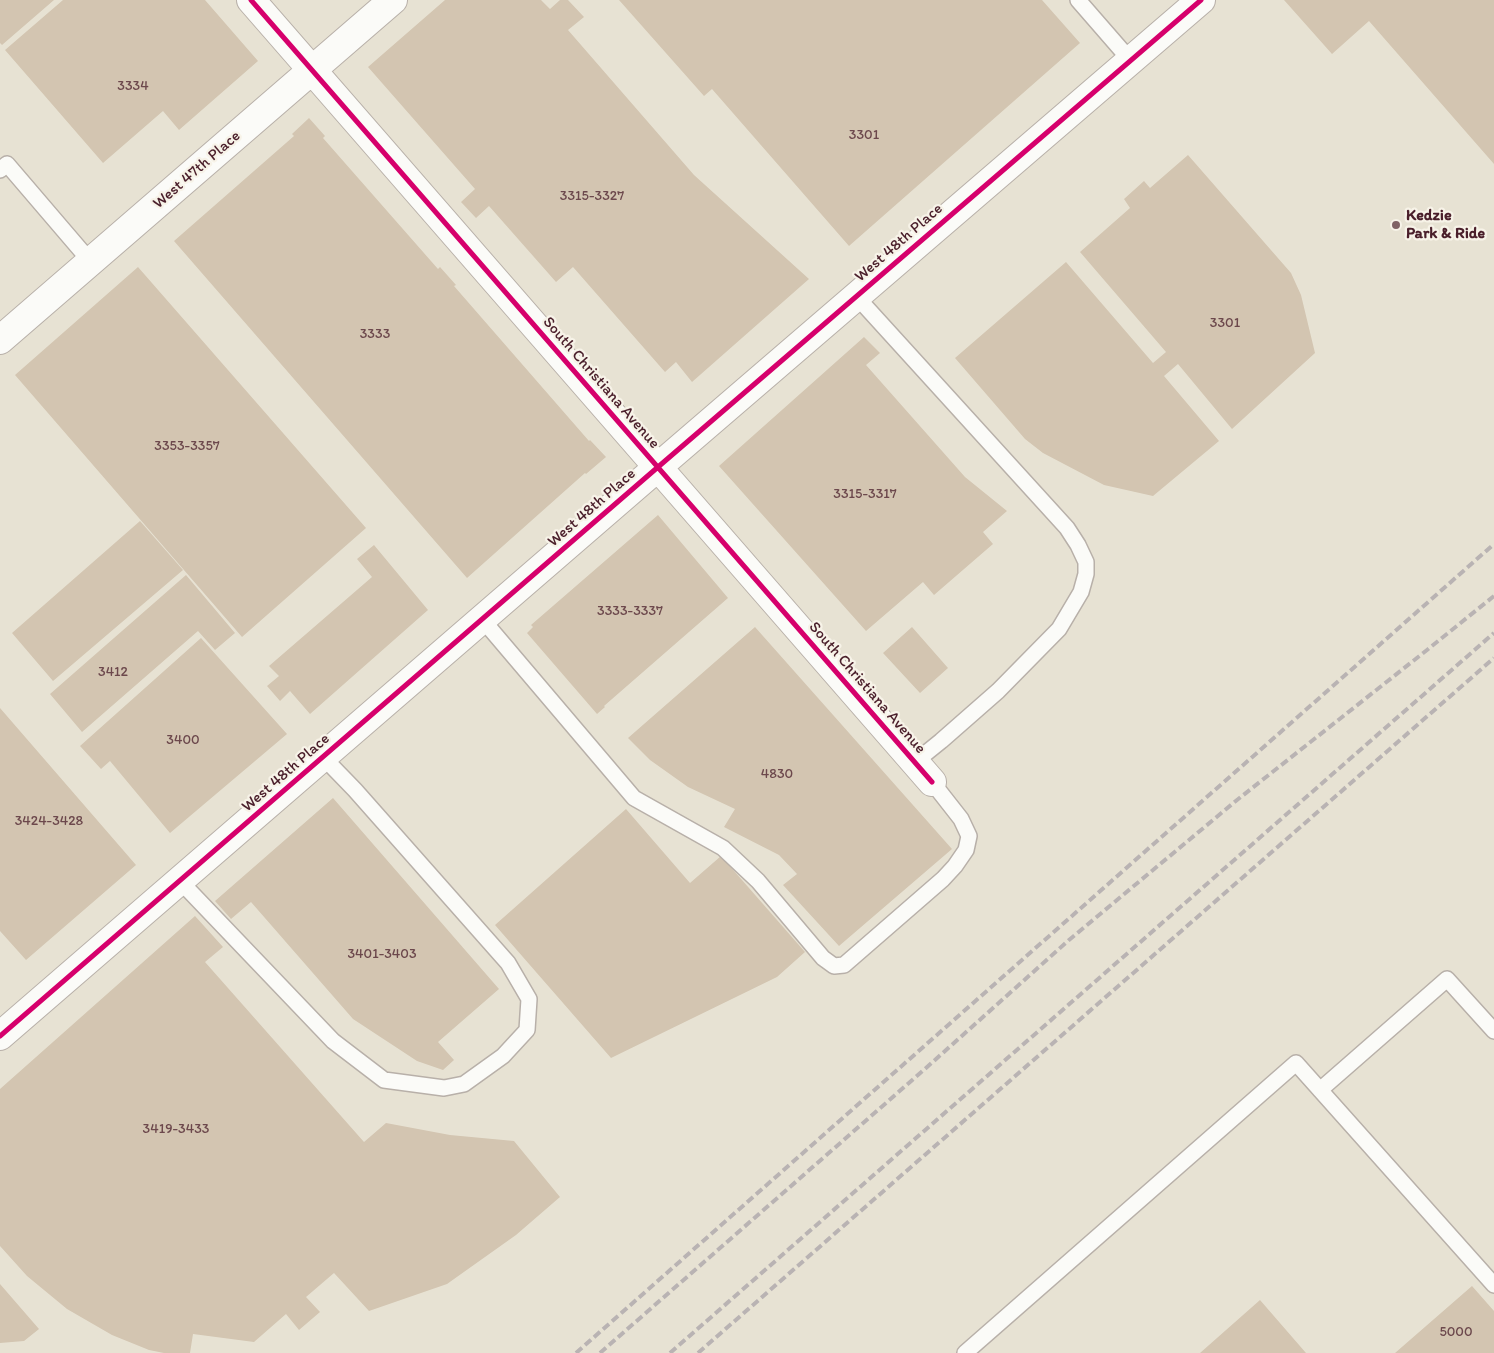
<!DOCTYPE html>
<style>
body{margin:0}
canvas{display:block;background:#e7e2d3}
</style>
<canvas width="1494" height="1353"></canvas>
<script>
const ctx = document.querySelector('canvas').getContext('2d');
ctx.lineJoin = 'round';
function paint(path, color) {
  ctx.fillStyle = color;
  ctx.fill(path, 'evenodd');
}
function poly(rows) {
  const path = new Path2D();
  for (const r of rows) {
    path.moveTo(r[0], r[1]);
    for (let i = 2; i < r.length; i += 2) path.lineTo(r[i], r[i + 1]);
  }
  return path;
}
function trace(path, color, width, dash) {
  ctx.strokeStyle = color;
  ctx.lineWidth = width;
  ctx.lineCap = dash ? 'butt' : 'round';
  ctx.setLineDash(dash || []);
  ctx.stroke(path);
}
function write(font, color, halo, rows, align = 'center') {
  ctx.font = font + ' Itim,sans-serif';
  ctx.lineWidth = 4.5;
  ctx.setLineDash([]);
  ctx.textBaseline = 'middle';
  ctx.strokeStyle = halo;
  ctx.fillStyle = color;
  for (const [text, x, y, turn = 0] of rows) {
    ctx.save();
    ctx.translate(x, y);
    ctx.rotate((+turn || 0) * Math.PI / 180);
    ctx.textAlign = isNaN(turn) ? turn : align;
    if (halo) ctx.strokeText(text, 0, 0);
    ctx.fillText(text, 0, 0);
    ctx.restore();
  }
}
paint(poly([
 [0,0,54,0,2,45,0,43],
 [63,0,205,0,258,61,179,130,163,111,103,163,5,50],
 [445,0,541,0,550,9,560,0,568,0,584,17,568,30,694,175,809,279,692,382,676,362,665,372,573,267,556,282,489,206,476,218,461,202,475,189,368,67],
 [619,0,1042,0,1080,43,849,246,712,89,704,96],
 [1284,0,1494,0,1494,164,1369,21,1332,54],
 [309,118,325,136,323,138,438,269,440,267,456,285,454,286,589,441,590,440,606,457,586,474,585,473,467,578,174,241,294,136,292,134],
 [1188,155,1291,273,1301,295,1315,353,1232,429,1178,364,1164,376,1219,441,1153,496,1104,485,1043,453,1025,439,955,358,1066,262,1153,363,1166,352,1080,252,1130,208,1124,199,1144,181,1150,188],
 [138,267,366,528,242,637,15,375],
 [864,337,880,353,866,365,965,477,1007,511,983,532,993,544,934,595,923,582,866,631,719,466],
 [658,515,728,598,604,706,605,707,597,714,527,633,533,627,531,625],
 [140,521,183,570,53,681,12,633],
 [374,545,428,610,310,714,290,691,280,701,267,686,279,676,269,666,372,577,357,559],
 [186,575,235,633,215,650,198,631,82,732,50,694],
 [755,627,952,849,839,946,783,885,797,874,779,855,724,827,735,809,688,787,650,760,628,738],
 [912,627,948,668,920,693,883,653],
 [201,638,287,734,170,833,110,761,101,769,80,746],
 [0,708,136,865,26,960,0,931],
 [333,798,499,989,438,1042,454,1060,443,1070,417,1061,353,1019,251,902,231,919,215,901],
 [626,809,690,883,721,856,805,952,777,977,611,1058,495,925],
 [195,916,223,947,205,962,364,1142,386,1123,450,1135,514,1141,560,1197,516,1235,447,1284,369,1311,334,1273,306,1297,320,1312,299,1330,286,1314,254,1342,193,1334,190,1353,164,1353,149,1350,112,1335,67,1309,27,1276,0,1246,0,1089],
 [0,1284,39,1329,24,1341,0,1343],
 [1472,1286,1494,1311,1494,1353,1395,1353],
 [1260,1300,1306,1353,1200,1353]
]), '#d3c5b1');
const lane = poly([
 [1078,0,1131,61],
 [0,170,7,164,90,261],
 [856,296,1067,528,1078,545,1086,562,1086,574,1081,592,1059,629,998,691,941,741,915,762],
 [482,619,634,798,723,848,758,881,823,958,834,966,844,965,943,879,955,866,966,850,969,836,961,819,932,782],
 [180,881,333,1041,384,1080,444,1088,464,1084,503,1056,527,1030,529,999,508,963,355,790,323,757],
 [1320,1090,1447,979,1494,1031],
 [965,1353,1296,1063,1494,1285]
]);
const street = poly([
 [251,0,932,782],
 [0,340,393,0],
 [0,1036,658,467,1201,0]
]);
trace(lane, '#b8b0a9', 18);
trace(street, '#b8b0a9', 30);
trace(lane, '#fbfbf8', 15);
trace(street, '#fbfbf8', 28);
trace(poly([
 [576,1353,1494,544],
 [600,1353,926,1068,1069,940,1237,800,1427,650,1494,596],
 [670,1353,1494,633],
 [698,1353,1494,658]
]), '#b9b3b3', 4, [8, 4]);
trace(poly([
 [251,0,932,782],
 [0,1036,658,467,1201,0]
]), '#d6006c', 5);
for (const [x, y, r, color] of [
 [1396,225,5,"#816366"]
]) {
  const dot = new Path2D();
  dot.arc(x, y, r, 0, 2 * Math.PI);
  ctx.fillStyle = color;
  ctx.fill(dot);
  trace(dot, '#f7f3e8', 2);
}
write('14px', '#6c484c', null, [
 ["3334",133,86],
 ["3301",864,135],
 ["3315-3327",592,196],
 ["3301",1225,323],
 ["3333",375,334],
 ["3353-3357",187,446],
 ["3315-3317",865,494],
 ["3333-3337",630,611],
 ["3412",113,672],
 ["3400",183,740],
 ["4830",777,774],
 ["3424-3428",49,821],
 ["3401-3403",382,954],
 ["3419-3433",176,1129],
 ["5000",1456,1332]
]);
write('16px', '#4a1f2b', '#f7f3e8', [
 ["West 47th Place",197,170,-41],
 ["West 48th Place",899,243,-41],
 ["South Christiana Avenue",601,383,49],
 ["West 48th Place",592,508,-41],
 ["South Christiana Avenue",867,688,49],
 ["West 48th Place",286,773,-41]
]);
write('bold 16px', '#4a1f2b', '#f7f3e8', [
 ["Kedzie",1406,216],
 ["Park & Ride",1406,234]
], 'left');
</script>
